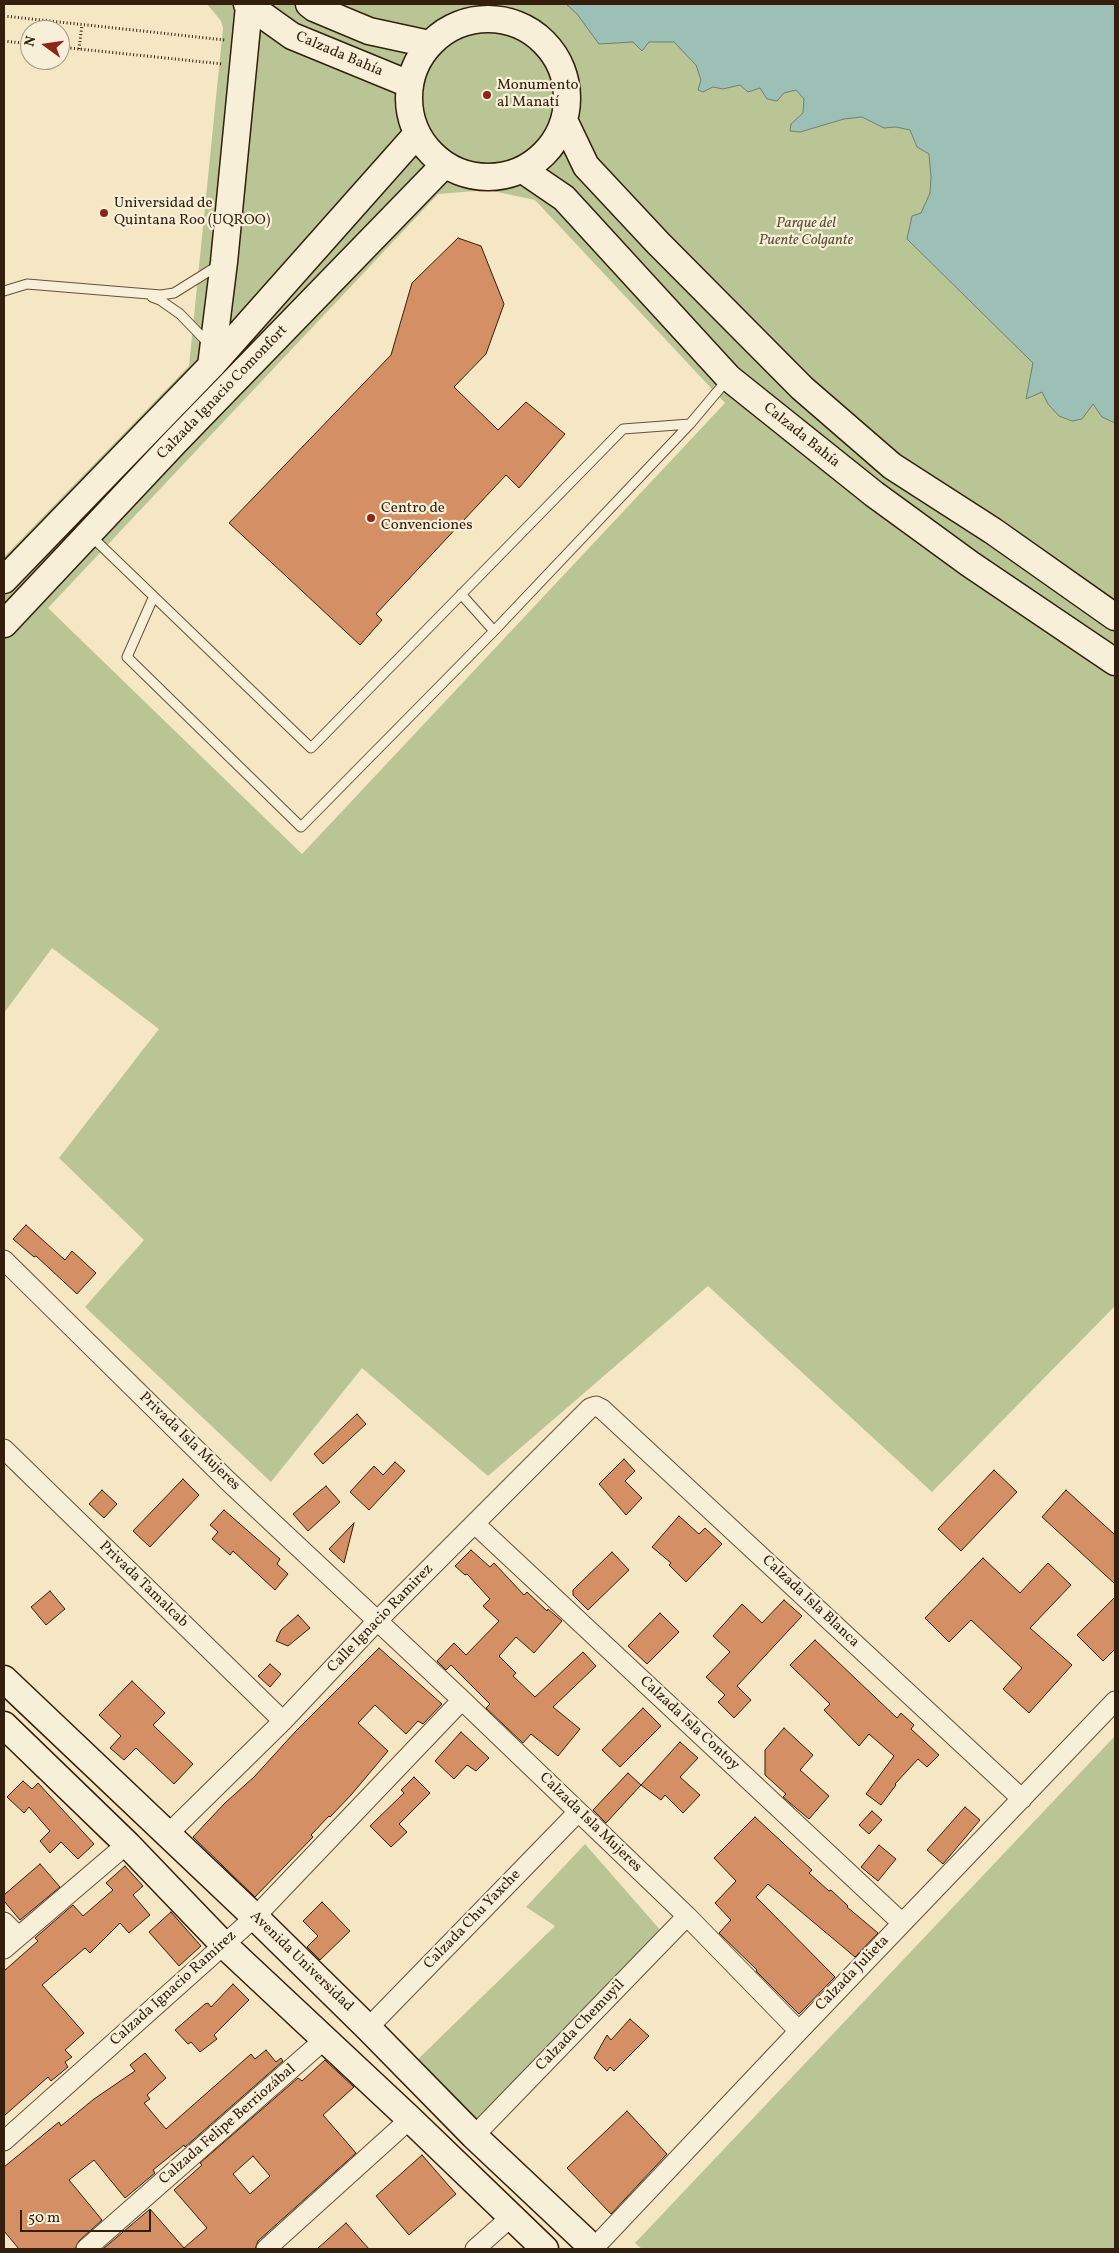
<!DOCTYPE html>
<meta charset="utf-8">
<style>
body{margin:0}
#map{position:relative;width:1119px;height:2253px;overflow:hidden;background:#f5e7c4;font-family:Vollkorn,serif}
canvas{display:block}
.frame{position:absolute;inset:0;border:5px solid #331f0c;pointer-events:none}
.north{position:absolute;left:20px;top:20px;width:50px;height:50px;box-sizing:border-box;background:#f8efd9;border:1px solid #a99c87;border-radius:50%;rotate:284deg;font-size:14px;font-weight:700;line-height:20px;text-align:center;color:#331f0c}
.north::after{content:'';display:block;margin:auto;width:18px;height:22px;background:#8f2418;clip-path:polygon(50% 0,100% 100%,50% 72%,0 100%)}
.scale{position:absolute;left:20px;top:2210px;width:131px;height:22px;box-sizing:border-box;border:2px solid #331f0c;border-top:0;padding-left:6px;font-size:15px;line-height:18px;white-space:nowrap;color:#331f0c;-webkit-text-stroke:4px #f8efd9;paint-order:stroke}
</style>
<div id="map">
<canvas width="1119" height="2253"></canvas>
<div class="frame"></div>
<div class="north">N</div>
<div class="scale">50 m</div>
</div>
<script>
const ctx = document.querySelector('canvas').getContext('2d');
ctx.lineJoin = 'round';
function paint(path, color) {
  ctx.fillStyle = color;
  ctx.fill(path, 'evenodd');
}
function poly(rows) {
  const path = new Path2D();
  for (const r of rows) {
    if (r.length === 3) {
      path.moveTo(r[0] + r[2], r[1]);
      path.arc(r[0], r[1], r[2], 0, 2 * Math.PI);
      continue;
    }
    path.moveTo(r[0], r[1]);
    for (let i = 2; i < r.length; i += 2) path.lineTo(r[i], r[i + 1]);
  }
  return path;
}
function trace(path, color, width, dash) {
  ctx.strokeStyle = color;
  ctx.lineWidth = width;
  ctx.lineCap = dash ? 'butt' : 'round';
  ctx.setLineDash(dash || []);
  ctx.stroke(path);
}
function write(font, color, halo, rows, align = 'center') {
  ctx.font = font + ' Vollkorn,serif';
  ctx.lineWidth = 4.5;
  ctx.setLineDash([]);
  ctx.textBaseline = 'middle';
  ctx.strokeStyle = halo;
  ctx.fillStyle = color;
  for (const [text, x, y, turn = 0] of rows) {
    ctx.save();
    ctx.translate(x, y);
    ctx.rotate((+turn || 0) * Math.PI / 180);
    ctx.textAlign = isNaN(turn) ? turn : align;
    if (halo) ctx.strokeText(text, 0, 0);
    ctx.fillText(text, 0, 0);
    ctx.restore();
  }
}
paint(poly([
 [207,4,1115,4,1115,1306,932,1492,708,1286,488,1476,362,1368,271,1482,85,1307,144,1240,59,1158,159,1029,52,948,4,1013,4,557,189,366,223,28,221,21],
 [488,190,535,200,725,403,302,854,48,608,438,194],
 [1115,1736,1115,2249,642,2249,635,2243],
 [585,1844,662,1932,472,2129,414,2063,555,1926,526,1907]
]), '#bac595');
const water = poly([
 [566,4,1115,4,1115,423,1102,417,1093,404,1082,419,1072,421,1059,416,1048,404,1042,392,1026,399,1033,363,907,239,912,216,921,213,930,193,931,177,929,154,917,147,910,130,896,127,884,128,862,117,844,119,800,132,790,131,791,124,803,113,804,99,796,90,784,93,777,101,767,99,760,88,748,92,740,85,723,89,713,87,703,92,698,90,701,80,696,65,674,42,649,42,642,51,633,42,599,44,577,14,566,4]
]);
paint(water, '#9cbfb6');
trace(water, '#727f72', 1);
const building = poly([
 [458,238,481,246,504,304,486,354,454,387,498,430,526,402,565,434,519,488,506,475,376,614,382,620,360,645,229,523,391,355,412,283,458,238],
 [26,1225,65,1260,72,1251,96,1273,77,1294,36,1256,34,1257,13,1239,26,1225],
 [357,1414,366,1424,323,1464,314,1454,357,1414],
 [624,1459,635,1471,625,1481,642,1498,626,1515,599,1484,624,1459],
 [395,1462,405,1471,369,1510,350,1492,374,1466,383,1475,395,1462],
 [994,1470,1017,1492,961,1551,938,1529,994,1470],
 [183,1479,199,1495,150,1547,133,1531,183,1479],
 [326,1486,340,1502,308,1531,293,1514,326,1486],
 [102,1490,117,1504,104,1518,89,1504,102,1490],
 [1066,1490,1115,1535,1115,1584,1042,1517,1066,1490],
 [224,1510,280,1559,277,1564,288,1574,275,1590,233,1551,230,1555,212,1539,218,1532,210,1525,224,1510],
 [679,1516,699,1534,705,1528,722,1544,686,1582,669,1565,671,1563,652,1547,679,1516],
 [354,1523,344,1563,329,1549,354,1523],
 [471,1550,490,1567,494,1563,524,1595,527,1592,547,1611,548,1609,562,1621,534,1653,516,1637,499,1656,516,1673,513,1676,535,1697,583,1652,596,1666,553,1707,580,1729,558,1756,531,1734,523,1743,486,1708,490,1704,451,1665,446,1670,437,1661,454,1643,466,1655,499,1621,483,1606,490,1599,467,1574,465,1575,455,1566,471,1550],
 [612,1552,629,1570,588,1610,573,1595,573,1590,612,1552],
 [983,1558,1020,1593,1048,1563,1071,1585,1030,1628,1072,1665,1029,1713,1003,1689,1022,1668,971,1620,949,1642,925,1618,983,1558],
 [50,1591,65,1609,46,1625,31,1607,50,1591],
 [1115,1597,1115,1649,1103,1661,1077,1635,1115,1597],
 [784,1600,802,1616,737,1686,751,1700,734,1718,718,1702,725,1695,706,1677,730,1652,713,1636,742,1604,762,1623,784,1600],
 [660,1613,679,1632,647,1664,628,1646,660,1613],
 [298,1615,310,1628,288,1646,276,1641,281,1630,298,1615],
 [815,1640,897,1718,901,1713,914,1725,911,1729,939,1755,927,1767,918,1759,895,1784,896,1785,881,1805,866,1794,894,1756,869,1734,859,1746,824,1710,830,1704,790,1665,815,1640],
 [379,1648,442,1704,423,1724,418,1721,406,1734,375,1705,358,1723,388,1751,351,1795,330,1817,329,1816,311,1835,313,1837,255,1897,193,1837,225,1803,254,1777,295,1732,379,1648],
 [270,1664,281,1674,270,1687,258,1676,270,1664],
 [132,1681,165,1713,153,1725,193,1764,174,1784,136,1748,124,1760,110,1748,121,1736,99,1715,132,1681],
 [643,1708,661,1726,620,1767,602,1750,643,1708],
 [784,1728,813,1755,800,1770,829,1796,809,1819,783,1797,786,1794,765,1775,765,1750,784,1728],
 [461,1732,489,1758,476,1771,467,1765,454,1779,435,1761,461,1732],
 [680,1742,698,1758,680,1777,700,1795,683,1813,665,1795,661,1800,641,1785,680,1742],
 [628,1773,641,1785,606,1823,593,1810,628,1773],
 [414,1777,430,1793,399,1824,407,1832,391,1847,370,1826,404,1793,401,1790,414,1777],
 [23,1781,32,1789,38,1783,94,1844,78,1859,61,1842,50,1853,40,1841,50,1831,29,1807,24,1813,7,1797,23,1781],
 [965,1807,980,1820,943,1864,927,1850,965,1807],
 [872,1811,882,1820,869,1834,859,1825,872,1811],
 [755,1817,812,1870,809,1873,829,1891,831,1890,848,1906,847,1907,878,1933,855,1957,768,1884,756,1897,835,1977,799,2014,756,1971,757,1970,719,1933,731,1920,715,1903,736,1881,714,1858,755,1817],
 [879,1845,896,1859,878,1881,861,1867,879,1845],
 [40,1864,60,1887,20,1920,4,1901,4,1895,40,1864],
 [125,1866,143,1886,133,1895,150,1915,129,1933,120,1923,90,1953,85,1948,42,1985,84,2033,65,2050,72,2057,65,2062,68,2067,51,2081,48,2077,4,2116,4,1971,38,1941,35,1938,73,1905,83,1916,113,1890,106,1883,125,1866],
 [322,1902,350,1931,320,1960,307,1947,318,1936,303,1921,322,1902],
 [171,1912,201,1946,179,1966,149,1932,171,1912],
 [233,1984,249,2000,214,2035,217,2039,200,2052,191,2042,188,2044,175,2030,205,2004,208,2003,211,2007,233,1984],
 [630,2019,649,2036,614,2071,610,2067,607,2071,594,2058,607,2035,611,2040,630,2019],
 [266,2050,276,2062,281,2058,283,2061,185,2147,184,2145,153,2170,155,2173,125,2198,94,2160,69,2180,102,2220,79,2241,75,2249,19,2249,4,2231,4,2167,59,2122,61,2126,94,2099,135,2071,130,2065,145,2053,166,2078,147,2095,150,2099,144,2103,166,2129,251,2054,255,2059,266,2050],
 [325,2060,354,2087,323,2115,356,2153,258,2241,255,2249,103,2249,150,2209,184,2248,207,2228,174,2190,202,2165,200,2163,298,2078,302,2081,325,2060],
 [253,2156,270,2176,250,2194,233,2174,253,2156],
 [627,2111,667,2154,611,2214,567,2168,627,2111],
 [422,2155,456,2194,409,2235,376,2196,422,2155],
 [346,2223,369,2249,317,2249,346,2223]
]);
paint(building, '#d48f64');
trace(building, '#331f0c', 1);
const lane = poly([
 [4,291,27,284,161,295,174,293,219,265],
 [152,297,160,300,180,314,209,344],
 [91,536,311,748,623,429,690,424,727,380],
 [461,594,494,631],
 [153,598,127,657,301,827,494,631,690,424]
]);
const street = poly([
 [4,1260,228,1481,462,1700,687,1916,799,2031],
 [4,1449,283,1721],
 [475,1524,902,1923],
 [168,1834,283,1721,378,1620,590,1408,596,1406,602,1409,1022,1799],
 [4,1922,18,1936],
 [4,1949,127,1844],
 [368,2028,578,1812],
 [474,2136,687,1916],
 [4,2141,255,1917,462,1700],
 [86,2249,325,2039],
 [266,2249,410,2119],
 [475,2249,511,2217],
 [593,2249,799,2031,1115,1701]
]);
const secondary = poly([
 [247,4,292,36,409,84],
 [309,4,314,8,369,31,429,44],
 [488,98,79],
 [564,120,586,166,658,243,802,388,892,466,993,531,1115,617],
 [523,170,564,198,729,378,874,494,970,564,1115,662],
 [211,366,224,262,249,6],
 [4,580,211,366,417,134],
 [4,624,176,441,444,165],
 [4,1679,255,1917,368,2028,474,2136,594,2249],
 [4,1725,127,1844,224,1945,410,2119,545,2249]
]);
trace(lane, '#64513a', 11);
trace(street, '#64513a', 21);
trace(secondary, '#331f0c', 29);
trace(poly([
 [4,16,225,40],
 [4,41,30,44],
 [60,47,223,64],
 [79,49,82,25]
]), '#331f0c', 3, [1, 2.5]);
trace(lane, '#f8efd9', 9);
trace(street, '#f8efd9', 19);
trace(secondary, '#f8efd9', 26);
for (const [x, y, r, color] of [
 [487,95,5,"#8f2418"],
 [104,213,5,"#8f2418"],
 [371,518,5,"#8f2418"]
]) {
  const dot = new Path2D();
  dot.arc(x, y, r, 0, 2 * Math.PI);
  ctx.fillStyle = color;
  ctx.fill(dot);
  trace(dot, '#f8efd9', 2);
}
write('15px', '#331f0c', '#f8efd9', [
 ["Calzada Bahía",339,55,23],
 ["Calzada Ignacio Comonfort",223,393,-46],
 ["Calzada Bahía",801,436,39],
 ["Privada Isla Mujeres",189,1442,44],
 ["Privada Tamalcab",143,1585,44],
 ["Calzada Isla Blanca",810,1602,43],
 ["Calle Ignacio Ramirez",381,1619,-46],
 ["Calzada Isla Contoy",689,1724,43],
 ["Calzada Isla Mujeres",590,1823,44],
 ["Calzada Chu Yaxche",473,1920,-46],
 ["Avenida Universidad",301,1962,44],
 ["Calzada Julieta",853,1974,-46],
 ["Calzada Ignacio Ramírez",174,1989,-42],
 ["Calzada Chemuyil",581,2026,-46],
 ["Calzada Felipe Berriozábal",228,2125,-41]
]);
write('15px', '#331f0c', '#f8efd9', [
 ["Monumento",497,86],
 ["al Manatí",497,103],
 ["Universidad de",114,204],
 ["Quintana Roo (UQROO)",114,221],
 ["Centro de",381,509],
 ["Convenciones",381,526]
], 'left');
write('italic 15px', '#5c5135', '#f8efd9', [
 ["Parque del",806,224],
 ["Puente Colgante",806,241]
]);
</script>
